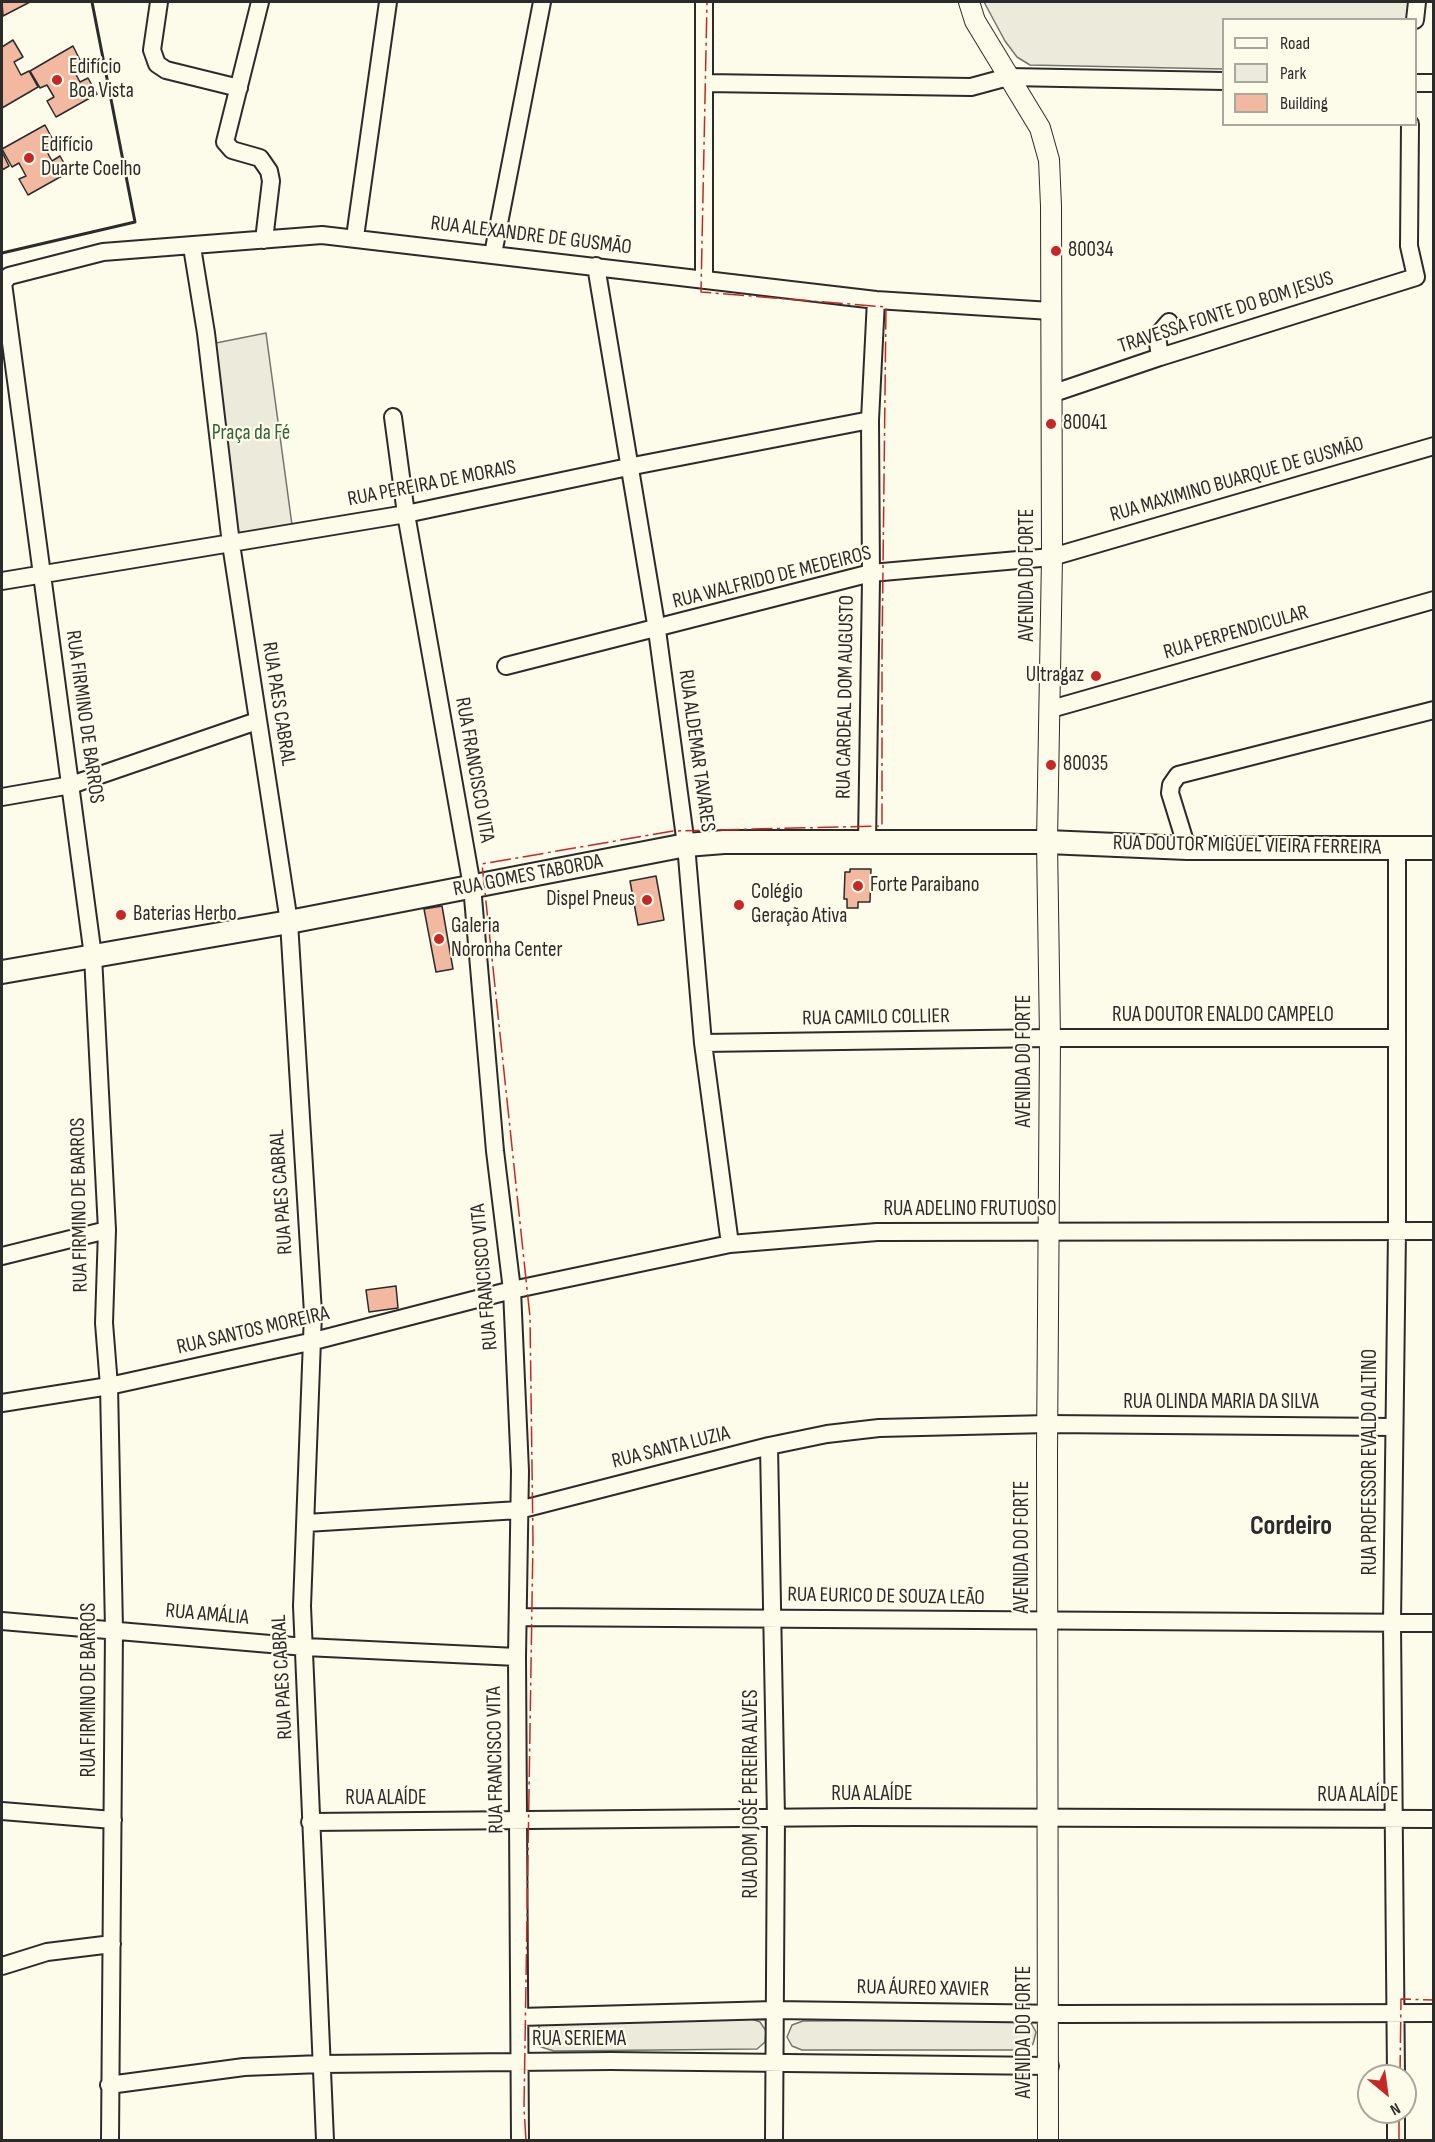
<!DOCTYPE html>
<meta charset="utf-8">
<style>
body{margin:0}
#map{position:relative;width:1435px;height:2142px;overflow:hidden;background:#fdfbea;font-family:"Sofia Sans Condensed",sans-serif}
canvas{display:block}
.frame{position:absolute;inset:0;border:3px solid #2b2b2b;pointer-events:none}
.legend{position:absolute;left:1222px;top:18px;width:195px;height:108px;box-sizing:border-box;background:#fdfbea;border:2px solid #a9a89e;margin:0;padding:8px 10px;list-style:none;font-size:18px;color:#2b2b2b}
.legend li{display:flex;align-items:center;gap:12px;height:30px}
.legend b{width:30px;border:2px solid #a9a89e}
.north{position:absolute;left:1357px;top:2064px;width:60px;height:60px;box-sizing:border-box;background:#fdfbea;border:2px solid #a9a89e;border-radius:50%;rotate:151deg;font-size:16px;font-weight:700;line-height:24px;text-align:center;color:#2b2b2b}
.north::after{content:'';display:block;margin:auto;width:21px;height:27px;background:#c62828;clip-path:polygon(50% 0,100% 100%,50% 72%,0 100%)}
</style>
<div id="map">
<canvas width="1435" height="2142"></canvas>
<div class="frame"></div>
<ul class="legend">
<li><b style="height:8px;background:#fdfbea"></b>Road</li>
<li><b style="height:16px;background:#ecebdb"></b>Park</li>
<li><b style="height:16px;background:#f2b8a0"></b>Building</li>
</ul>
<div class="north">N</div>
</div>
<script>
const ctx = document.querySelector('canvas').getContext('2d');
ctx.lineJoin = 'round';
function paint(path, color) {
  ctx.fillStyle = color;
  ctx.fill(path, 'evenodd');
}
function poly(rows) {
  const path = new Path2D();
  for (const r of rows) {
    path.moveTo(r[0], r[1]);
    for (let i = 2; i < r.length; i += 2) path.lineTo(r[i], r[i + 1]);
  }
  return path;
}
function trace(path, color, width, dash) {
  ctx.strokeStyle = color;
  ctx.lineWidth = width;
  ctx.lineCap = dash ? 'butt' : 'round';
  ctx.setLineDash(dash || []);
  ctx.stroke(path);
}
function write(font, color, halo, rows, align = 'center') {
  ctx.font = font + ' "Sofia Sans Condensed",sans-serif';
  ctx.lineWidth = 4.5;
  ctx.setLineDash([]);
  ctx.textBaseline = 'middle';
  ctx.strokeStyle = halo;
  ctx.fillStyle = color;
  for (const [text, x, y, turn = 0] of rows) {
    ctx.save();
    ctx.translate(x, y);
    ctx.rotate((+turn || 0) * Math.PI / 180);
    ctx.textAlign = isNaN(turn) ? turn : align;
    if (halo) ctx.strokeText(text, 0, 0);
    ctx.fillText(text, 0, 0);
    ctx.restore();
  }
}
const green = poly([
 [984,2,1411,2,1409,19,1224,20,1223,69,1030,65,1017,57,1005,41,984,2],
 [266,333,292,525,237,534,211,344,266,333],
 [752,2019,760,2022,766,2031,765,2042,757,2049,554,2051,541,2047,536,2034,540,2025,548,2020,752,2019],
 [1020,2020,1031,2023,1036,2032,1033,2044,1026,2050,802,2050,792,2046,787,2037,792,2025,803,2021,1020,2020]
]);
paint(green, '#ecebdb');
trace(green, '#74746e', 1.5);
const building = poly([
 [2,2,30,2,3,16,2,2],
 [13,40,23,57,14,62,21,75,29,71,38,87,2,108,2,47,13,40],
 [73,46,82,64,73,69,80,82,88,78,97,94,56,117,47,101,54,97,47,85,40,88,30,71,73,46],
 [45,125,54,142,45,148,52,161,60,156,69,172,28,195,19,179,26,176,19,163,12,167,2,149,45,125],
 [2,152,9,166,2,170,2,152],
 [850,869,871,869,870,902,858,902,858,908,847,908,847,899,844,899,845,872,850,872,850,869],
 [656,876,664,920,638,925,630,881,656,876],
 [442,906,453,969,436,972,424,909,442,906],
 [396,1286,398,1308,369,1312,366,1290,396,1286]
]);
paint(building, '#f2b8a0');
trace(building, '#2b2b2b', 1.5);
const minor = poly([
 [159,2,152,50,157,64,166,70,239,88],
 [260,2,225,142,232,150,260,158,269,171,271,181,264,240],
 [1415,20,1417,2],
 [706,83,971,87,1008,77,1224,81],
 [1416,83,1434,83],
 [355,237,388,2],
 [192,247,206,333,231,544,289,922,313,1313,302,1606,325,2140],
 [493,254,542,2],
 [596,266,657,630,686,845,703,1043,730,1244],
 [704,280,704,2],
 [1160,357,1157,336,1169,322],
 [1051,394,1160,357,1416,277,1409,246,1410,124],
 [393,417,406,514,472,886,495,1151,512,1290,520,1471,517,1657,520,2140],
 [2,581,406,514,628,467,870,420],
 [506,666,871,573,1052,557,1434,446],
 [1051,709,1434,600],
 [2,797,71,785,257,721],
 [867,843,871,579,870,420,876,300],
 [1187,848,1170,793,1171,785,1178,775,1434,710],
 [703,1043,1050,1038,1396,1038],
 [2,1256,107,1230],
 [2,1403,109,1386,314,1341,512,1290,730,1244,877,1232,1434,1231],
 [769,1446,776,1818,774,2140],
 [306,1523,519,1510,769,1446,827,1434,879,1428,1048,1424,1393,1427],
 [518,1617,1434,1623],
 [2,1621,305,1647,517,1657],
 [2,1811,113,1820],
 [310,1822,854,1817,1434,1819],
 [2,1966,47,1952,112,1944],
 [520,2017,774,2010,1064,2014,1434,2013],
 [1396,2076,1392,1623,1397,1231,1397,848],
 [109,2085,244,2067,321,2064,611,2061,1050,2066],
 [1396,2112,1396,2140],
 [110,2140,114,1629,109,1386,104,1323,107,1230,93,956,3,283,9,276,103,252,322,235,876,300,1051,311]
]);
const tertiary = poly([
 [969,2,975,21,1040,128,1049,160,1051,206,1052,557,1047,842,1050,1038,1047,1452,1048,2140]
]);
const secondary = poly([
 [2,972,289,922,686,845,724,842,1047,842,1187,848,1434,848]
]);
trace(minor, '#2b2b2b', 20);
trace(tertiary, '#2b2b2b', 22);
trace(secondary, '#2b2b2b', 26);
trace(minor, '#fdfbea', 16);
trace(tertiary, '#fdfbea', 20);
trace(secondary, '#fdfbea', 22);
trace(poly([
 [2,253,135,222,92,2]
]), '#2b2b2b', 3);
trace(poly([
 [1400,2076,1401,1999,1434,2000],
 [526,2140,524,2108,533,1540,530,1317,482,864,673,831,882,826,882,654,886,307,701,292,707,2],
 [1399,2140,1399,2112]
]), '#c62828', 1.5, [21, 4.5, 3, 4.5]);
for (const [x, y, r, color] of [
 [57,80,6,"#c62828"],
 [29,158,6,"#c62828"],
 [1056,251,6,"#c62828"],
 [1051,424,6,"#c62828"],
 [1096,676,6,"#c62828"],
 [1051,765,6,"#c62828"],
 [858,886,6,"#c62828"],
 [647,900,6,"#c62828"],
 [739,905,6,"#c62828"],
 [121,915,6,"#c62828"],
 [439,939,6,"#c62828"]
]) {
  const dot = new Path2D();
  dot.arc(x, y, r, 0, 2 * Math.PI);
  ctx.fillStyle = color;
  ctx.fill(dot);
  trace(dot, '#fdfbea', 2);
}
write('21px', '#2b2b2b', '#fdfbea', [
 ["Edifício",69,68],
 ["Boa Vista",69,92],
 ["Edifício",41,146],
 ["Duarte Coelho",41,170],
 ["80034",1068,251],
 ["80041",1063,424],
 ["Ultragaz",1084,676,"right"],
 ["80035",1063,765],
 ["Forte Paraibano",870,886],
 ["Colégio",751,893],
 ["Geração Ativa",751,917],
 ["Dispel Pneus",635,900,"right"],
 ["Baterias Herbo",133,915],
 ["Galeria",451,927],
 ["Noronha Center",451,951]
], 'left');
write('21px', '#2b2b2b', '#fdfbea', [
 ["RUA ALEXANDRE DE GUSMÃO",531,236,7],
 ["TRAVESSA FONTE DO BOM JESUS",1226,313,-18],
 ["RUA MAXIMINO BUARQUE DE GUSMÃO",1237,480,-16],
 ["RUA PEREIRA DE MORAIS",432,484,-11],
 ["AVENIDA DO FORTE",1028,575,-90],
 ["RUA WALFRIDO DE MEDEIROS",772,578,-14],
 ["RUA PERPENDICULAR",1236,633,-16],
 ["RUA CARDEAL DOM AUGUSTO",846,697,-89],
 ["RUA PAES CABRAL",278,704,81],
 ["RUA FIRMINO DE BARROS",84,717,82],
 ["RUA ALDEMAR TAVARES",696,751,82],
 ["RUA FRANCISCO VITA",474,770,80],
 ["RUA DOUTOR MIGUEL VIEIRA FERREIRA",1247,846,1],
 ["RUA GOMES TABORDA",528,876,-11],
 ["RUA DOUTOR ENALDO CAMPELO",1223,1016],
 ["RUA CAMILO COLLIER",876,1018,-1],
 ["AVENIDA DO FORTE",1025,1061,-90],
 ["RUA PAES CABRAL",282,1192,-94],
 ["RUA FIRMINO DE BARROS",80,1205,-91],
 ["RUA ADELINO FRUTUOSO",970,1210],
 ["RUA FRANCISCO VITA",485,1277,-95],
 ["RUA SANTOS MOREIRA",253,1331,-13],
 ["RUA OLINDA MARIA DA SILVA",1221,1403],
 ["RUA SANTA LUZIA",671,1448,-14],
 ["RUA PROFESSOR EVALDO ALTINO",1371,1462,-90],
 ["AVENIDA DO FORTE",1023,1547,-90],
 ["RUA EURICO DE SOUZA LEÃO",886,1597,1],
 ["RUA AMÁLIA",207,1615,5],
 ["RUA PAES CABRAL",283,1677,-93],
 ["RUA FIRMINO DE BARROS",90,1690,-90],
 ["RUA FRANCISCO VITA",496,1760,-91],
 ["RUA DOM JOSÉ PEREIRA ALVES",752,1794,-90],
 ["RUA ALAÍDE",872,1795],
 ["RUA ALAÍDE",1358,1796],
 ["RUA ALAÍDE",386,1799],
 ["RUA ÁUREO XAVIER",923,1989,1],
 ["AVENIDA DO FORTE",1025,2032,-90],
 ["RUA SERIEMA",579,2040]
]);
write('21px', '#34623c', '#fdfbea', [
 ["Praça da Fé",251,434]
]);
write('bold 27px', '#2b2b2b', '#fdfbea', [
 ["Cordeiro",1291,1527]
]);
</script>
